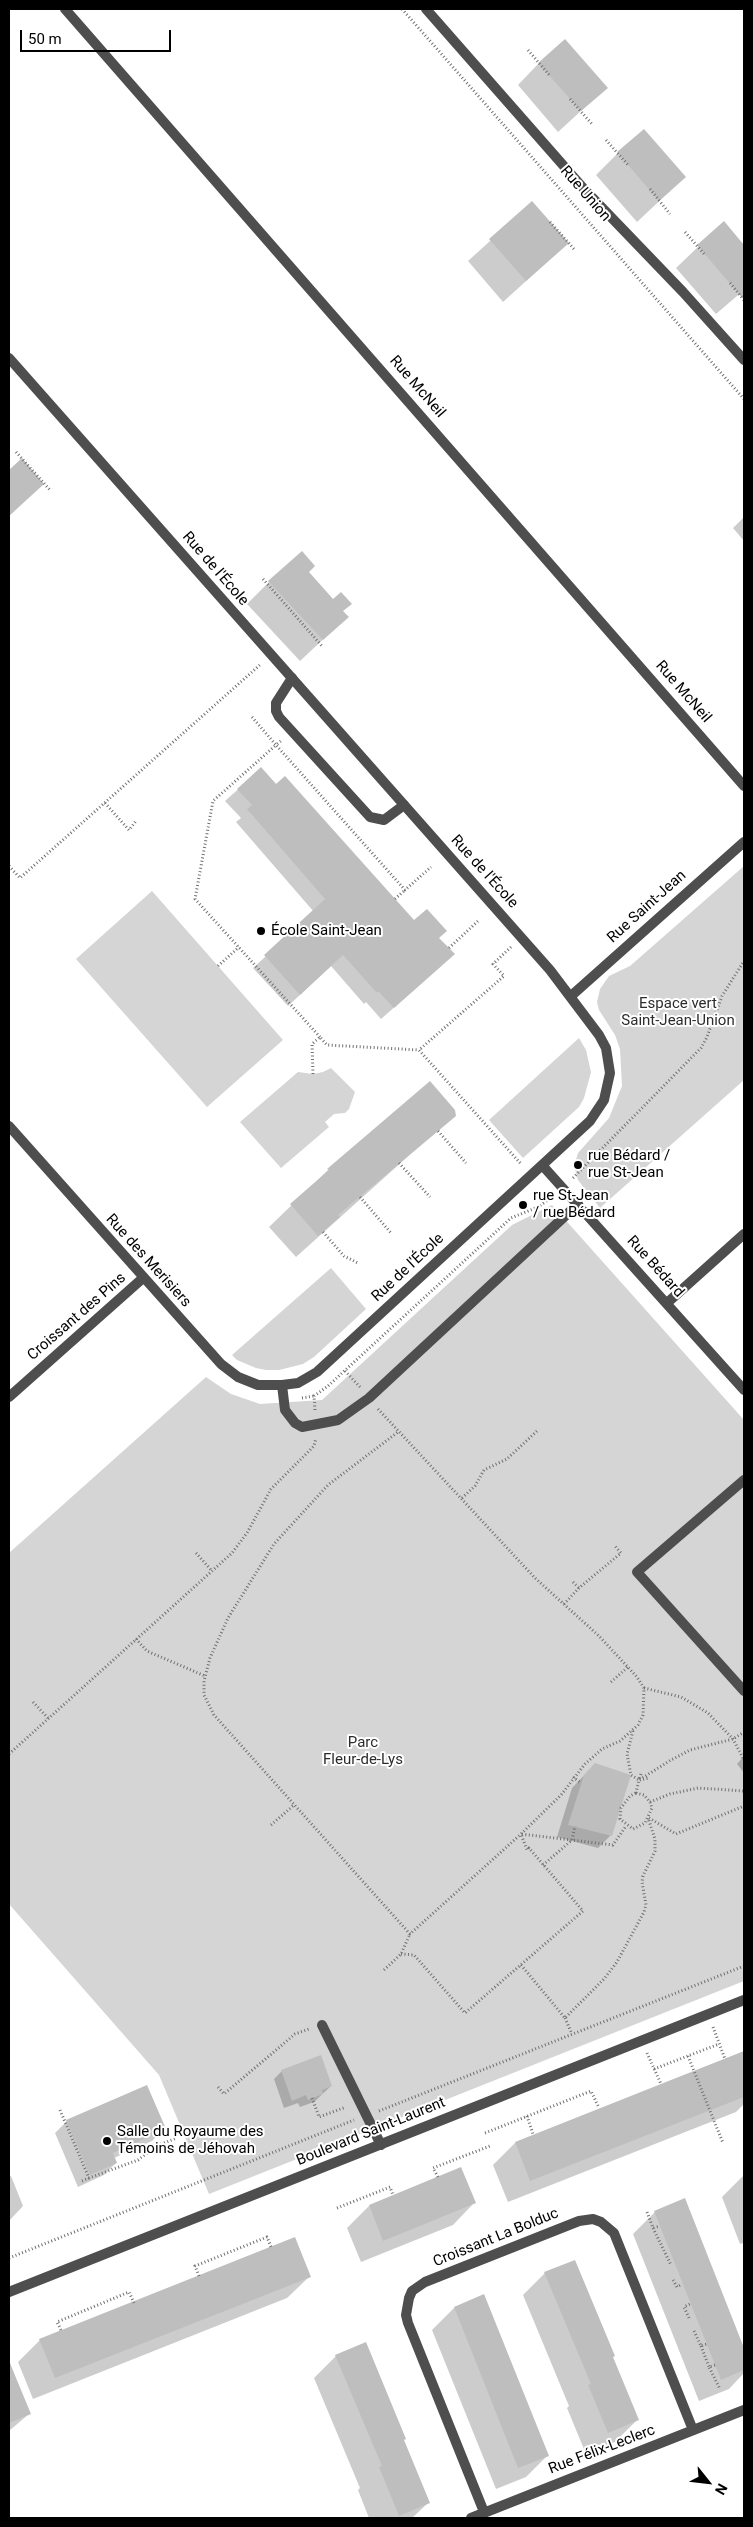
<!DOCTYPE html>
<meta charset="utf-8">
<style>
body{margin:0}
#map{position:relative;width:753px;height:2527px;overflow:hidden;background:#fff;font-family:Roboto,sans-serif}
canvas{display:block}
.frame{position:absolute;inset:0;border:10px solid #000;pointer-events:none}
.north{position:absolute;left:683px;top:2457px;width:50px;height:50px;-webkit-text-stroke:4px #fff;paint-order:stroke;rotate:119deg;font-size:14px;font-weight:700;line-height:20px;text-align:center;color:#000}
.north::after{content:'';display:block;margin:auto;width:18px;height:22px;background:#000;clip-path:polygon(50% 0,100% 100%,50% 72%,0 100%)}
.scale{position:absolute;left:20px;top:30px;width:151px;height:22px;box-sizing:border-box;border:2px solid #000;border-top:0;padding-left:6px;font-size:15px;line-height:18px;white-space:nowrap;color:#000;-webkit-text-stroke:4px #fff;paint-order:stroke}
</style>
<div id="map">
<canvas width="753" height="2527"></canvas>
<div class="frame"></div>
<div class="north">N</div>
<div class="scale">50 m</div>
</div>
<script>
const ctx = document.querySelector('canvas').getContext('2d');
ctx.lineJoin = 'round';
function paint(path, color) {
  ctx.fillStyle = color;
  ctx.fill(path, 'evenodd');
}
function poly(rows) {
  const path = new Path2D();
  for (const r of rows) {
    path.moveTo(r[0], r[1]);
    for (let i = 2; i < r.length; i += 2) path.lineTo(r[i], r[i + 1]);
  }
  return path;
}
function trace(path, color, width, dash) {
  ctx.strokeStyle = color;
  ctx.lineWidth = width;
  ctx.lineCap = dash ? 'butt' : 'round';
  ctx.setLineDash(dash || []);
  ctx.stroke(path);
}
function write(font, color, halo, rows, align = 'center') {
  ctx.font = font + ' Roboto,sans-serif';
  ctx.lineWidth = 4;
  ctx.setLineDash([]);
  ctx.textBaseline = 'middle';
  ctx.strokeStyle = halo;
  ctx.fillStyle = color;
  for (const [text, x, y, turn = 0] of rows) {
    ctx.save();
    ctx.translate(x, y);
    ctx.rotate((+turn || 0) * Math.PI / 180);
    ctx.textAlign = isNaN(turn) ? turn : align;
    if (halo) ctx.strokeText(text, 0, 0);
    ctx.fillText(text, 0, 0);
    ctx.restore();
  }
}
paint(poly([
 [744,866,744,1080,600,1208,578,1180,574,1166,578,1153,609,1118,622,1086,620,1049,615,1035,599,1010,597,1002,600,989,609,976,630,966],
 [152,891,283,1040,207,1107,76,959],
 [579,1038,586,1050,591,1072,584,1098,579,1107,523,1158,489,1120],
 [331,1068,355,1092,349,1109,345,1113,334,1114,325,1122,329,1127,281,1168,240,1122,298,1072,313,1074,323,1072],
 [552,1205,744,1420,744,1981,209,2194,159,2075,9,1904,9,1553,206,1377,231,1394,260,1404,322,1400,512,1225],
 [331,1268,366,1309,314,1357,303,1364,279,1370,266,1370,256,1368,237,1360,232,1355]
]), '#d5d5d5');
paint(poly([
 [539,63,606,88,558,132,518,85],
 [618,153,685,177,637,222,596,175],
 [532,203,568,243,503,302,468,261],
 [723,223,744,247,744,290,716,314,676,268],
 [21,460,42,484,9,516,9,471],
 [744,517,744,541,733,528],
 [308,572,347,617,300,661,247,604,269,582],
 [261,769,413,922,441,966,381,1019,366,1002,364,1004,331,966,288,1006,253,968,314,912,236,822,241,818,225,801],
 [454,1115,296,1257,269,1227,328,1170],
 [744,1756,744,1773,737,1764],
 [595,1764,630,1776,610,1836,598,1848,557,1837,572,1788],
 [743,2053,744,2104,736,2112,508,2202,493,2165,515,2143],
 [282,2071,331,2086,314,2102,300,2107,298,2103,284,2108,274,2079],
 [67,2121,164,2129,152,2141,114,2158,116,2163,104,2175,78,2187,55,2133],
 [460,2169,474,2203,453,2225,361,2262,347,2228,369,2206],
 [744,2175,744,2247,743,2243,740,2244,722,2197],
 [11,2176,23,2206,9,2221,9,2177],
 [684,2200,744,2351,744,2373,729,2389,699,2401,633,2234,655,2212],
 [545,2273,612,2357,637,2420,615,2442,586,2454,567,2408,569,2406,523,2295],
 [309,2277,287,2298,33,2399,18,2362,40,2340],
 [484,2296,548,2455,526,2477,496,2489,432,2330,454,2308],
 [336,2356,403,2440,428,2503,412,2518,369,2518,358,2490,360,2488,314,2378],
 [10,2363,29,2414,9,2431,9,2364]
]), '#0003');
paint(poly([
 [565,39,608,88,581,111,538,63],
 [644,129,686,177,659,201,617,152],
 [532,201,569,243,526,281,489,239],
 [724,221,744,245,744,300,697,245],
 [22,458,44,484,9,516,9,470],
 [302,551,315,566,309,572,333,599,341,592,352,604,343,611,349,617,323,640,268,581],
 [261,767,276,784,285,776,414,920,427,909,447,931,439,938,455,954,394,1008,378,991,377,993,343,955,300,995,264,955,325,899,247,809,252,805,237,789],
 [430,1081,455,1110,456,1116,338,1215,340,1217,318,1236,290,1204,329,1170,327,1169],
 [595,1763,631,1775,612,1836,568,1825,584,1775],
 [744,2051,744,2097,530,2181,515,2142],
 [321,2055,332,2086,322,2090,323,2094,308,2100,306,2095,292,2101,281,2070],
 [147,2085,166,2129,113,2153,117,2163,90,2175,66,2120],
 [461,2167,476,2203,383,2241,369,2205],
 [685,2198,744,2348,744,2370,721,2380,654,2211],
 [295,2237,311,2277,55,2378,39,2339],
 [575,2260,615,2356,613,2357,639,2420,608,2433,588,2385,591,2384,544,2272],
 [484,2294,549,2456,518,2468,454,2307],
 [366,2342,406,2439,404,2440,430,2503,399,2516,379,2467,382,2466,335,2355],
 [9,2361,31,2414,9,2423]
]), '#bebebe');
trace(poly([
 [402,9,744,399],
 [528,50,550,76],
 [570,99,592,124],
 [606,140,628,165],
 [650,189,670,214],
 [550,222,574,249],
 [685,232,705,255],
 [730,283,744,300],
 [16,452,50,490],
 [263,579,322,646],
 [252,717,276,745,282,740],
 [105,803,129,830,136,821],
 [9,866,20,878,261,664],
 [395,899,405,890],
 [511,947,493,964,504,976,419,1050,521,1164],
 [449,948,478,921],
 [218,966,239,947],
 [320,1037,195,899,213,801,276,745,405,890,431,867],
 [313,1074,312,1044,320,1037,327,1045,419,1050],
 [438,1131,466,1163],
 [399,1163,430,1197],
 [573,1178,701,1048,707,1037,722,996,744,961],
 [360,1197,391,1233],
 [323,1232,344,1256,358,1263],
 [345,1371,360,1387],
 [302,1398,314,1396],
 [378,1409,535,1578,599,1636,637,1677,644,1688,643,1715,638,1725,620,1741,602,1749,585,1764,561,1795,521,1834,410,1934,214,1715,204,1695,204,1681,210,1658,228,1618,274,1544,328,1485,398,1432],
 [315,1410,314,1396,328,1386,511,1218,538,1207,552,1197],
 [462,1498,475,1486,484,1470,507,1459,537,1431],
 [196,1553,212,1571],
 [573,1582,579,1588],
 [564,1604,579,1588,621,1553,615,1546],
 [136,1639,147,1651,205,1676],
 [611,1682,628,1667],
 [644,1688,681,1697,708,1713,733,1739,744,1760],
 [33,1702,48,1718],
 [633,1731,627,1754,631,1775,639,1780],
 [9,1754,232,1553,247,1533,271,1489,314,1446,316,1438],
 [641,1774,639,1780,649,1778],
 [573,1777,581,1783],
 [636,1793,639,1780,671,1760,690,1750,733,1739,744,1732],
 [636,1793,644,1795,650,1802,652,1808,645,1823,633,1829,620,1819,621,1808,630,1796,636,1793],
 [650,1802,670,1794,698,1788,744,1791],
 [649,1818,676,1834,744,1806],
 [271,1825,294,1805],
 [543,1865,572,1840,575,1826],
 [401,1954,414,1955,465,2013,583,1911,529,1848,527,1850,521,1834,613,1845,626,1826],
 [521,1965,565,2018,604,1979,617,1962,644,1912,646,1905,642,1882,643,1876,655,1851,655,1839,648,1818],
 [384,1970,401,1954,410,1934],
 [565,2018,572,2034],
 [713,2027,725,2059],
 [647,2053,661,2084],
 [688,2056,723,2143],
 [654,2069,719,2044],
 [218,2087,224,2094,295,2034,309,2029],
 [312,2098,319,2117,346,2107],
 [60,2110,89,2178,138,2160,156,2146,177,2138],
 [379,2111,744,1966],
 [527,2116,533,2134],
 [485,2133,591,2091,599,2108],
 [438,2177,433,2168,490,2146],
 [82,2181,89,2178],
 [337,2208,390,2187,393,2195],
 [647,2212,653,2228,660,2226],
 [653,2228,671,2265],
 [9,2258,354,2120],
 [199,2276,195,2266,267,2237,271,2247],
 [673,2280,677,2287,682,2284],
 [689,2318,684,2307,690,2304],
 [61,2330,57,2322,129,2292,134,2303],
 [694,2331,701,2346,707,2344],
 [701,2346,709,2367],
 [9,2362,10,2362],
 [715,2365,709,2367,720,2389]
]), '#707070', 3, [1, 2.5]);
trace(poly([
 [292,678,276,703,276,711,279,717,370,817,384,820,404,805],
 [282,1385,285,1410,295,1423,302,1427,338,1420,369,1398,578,1204],
 [744,1480,637,1572,744,1691],
 [322,2025,381,2145]
]), '#4e4e4e', 10);
trace(poly([
 [65,9,744,786],
 [426,9,584,189,683,292,744,360],
 [9,358,550,970,599,1035,606,1048,610,1073,604,1100,590,1121,317,1372,298,1383,282,1385,258,1385,238,1377,221,1364,9,1126],
 [571,996,744,842],
 [542,1165,744,1390],
 [667,1303,744,1234],
 [9,1397,143,1278],
 [484,2512,408,2323,406,2315,409,2298,412,2291,425,2282,579,2221,593,2219,601,2222,614,2233,693,2430],
 [471,2518,744,2410]
]), '#4e4e4e', 10);
trace(poly([
 [9,2292,744,2000]
]), '#4e4e4e', 10);
for (const [x, y, r, color] of [
 [261,931,5,"#000"],
 [578,1165,5,"#000"],
 [523,1205,5,"#000"],
 [107,2141,5,"#000"]
]) {
  const dot = new Path2D();
  dot.arc(x, y, r, 0, 2 * Math.PI);
  ctx.fillStyle = color;
  ctx.fill(dot);
  trace(dot, '#fff', 2);
}
write('15px', '#000', '#fff', [
 ["Rue Union",585,194,49],
 ["Rue McNeil",417,387,49],
 ["Rue de l'École",215,569,49],
 ["Rue McNeil",683,692,49],
 ["Rue de l'École",484,872,48],
 ["Rue Saint-Jean",647,907,-42],
 ["Rue des Merisiers",148,1261,48],
 ["Rue Bédard",655,1267,48],
 ["Rue de l'École",408,1268,-43],
 ["Croissant des Pins",77,1317,-41],
 ["Boulevard Saint-Laurent",371,2132,-22],
 ["Croissant La Bolduc",496,2238,-22],
 ["Rue Félix-Leclerc",602,2450,-21]
]);
write('15px', '#000', '#fff', [
 ["École Saint-Jean",271,931],
 ["rue Bédard /",588,1156],
 ["rue St-Jean",588,1173],
 ["rue St-Jean",533,1196],
 ["/ rue Bédard",533,1213],
 ["Salle du Royaume des",117,2132],
 ["Témoins de Jéhovah",117,2149]
], 'left');
write('15px', '#2c2c2c', '#fff', [
 ["Espace vert",678,1004],
 ["Saint-Jean-Union",678,1021],
 ["Parc",363,1743],
 ["Fleur-de-Lys",363,1760]
]);
</script>
